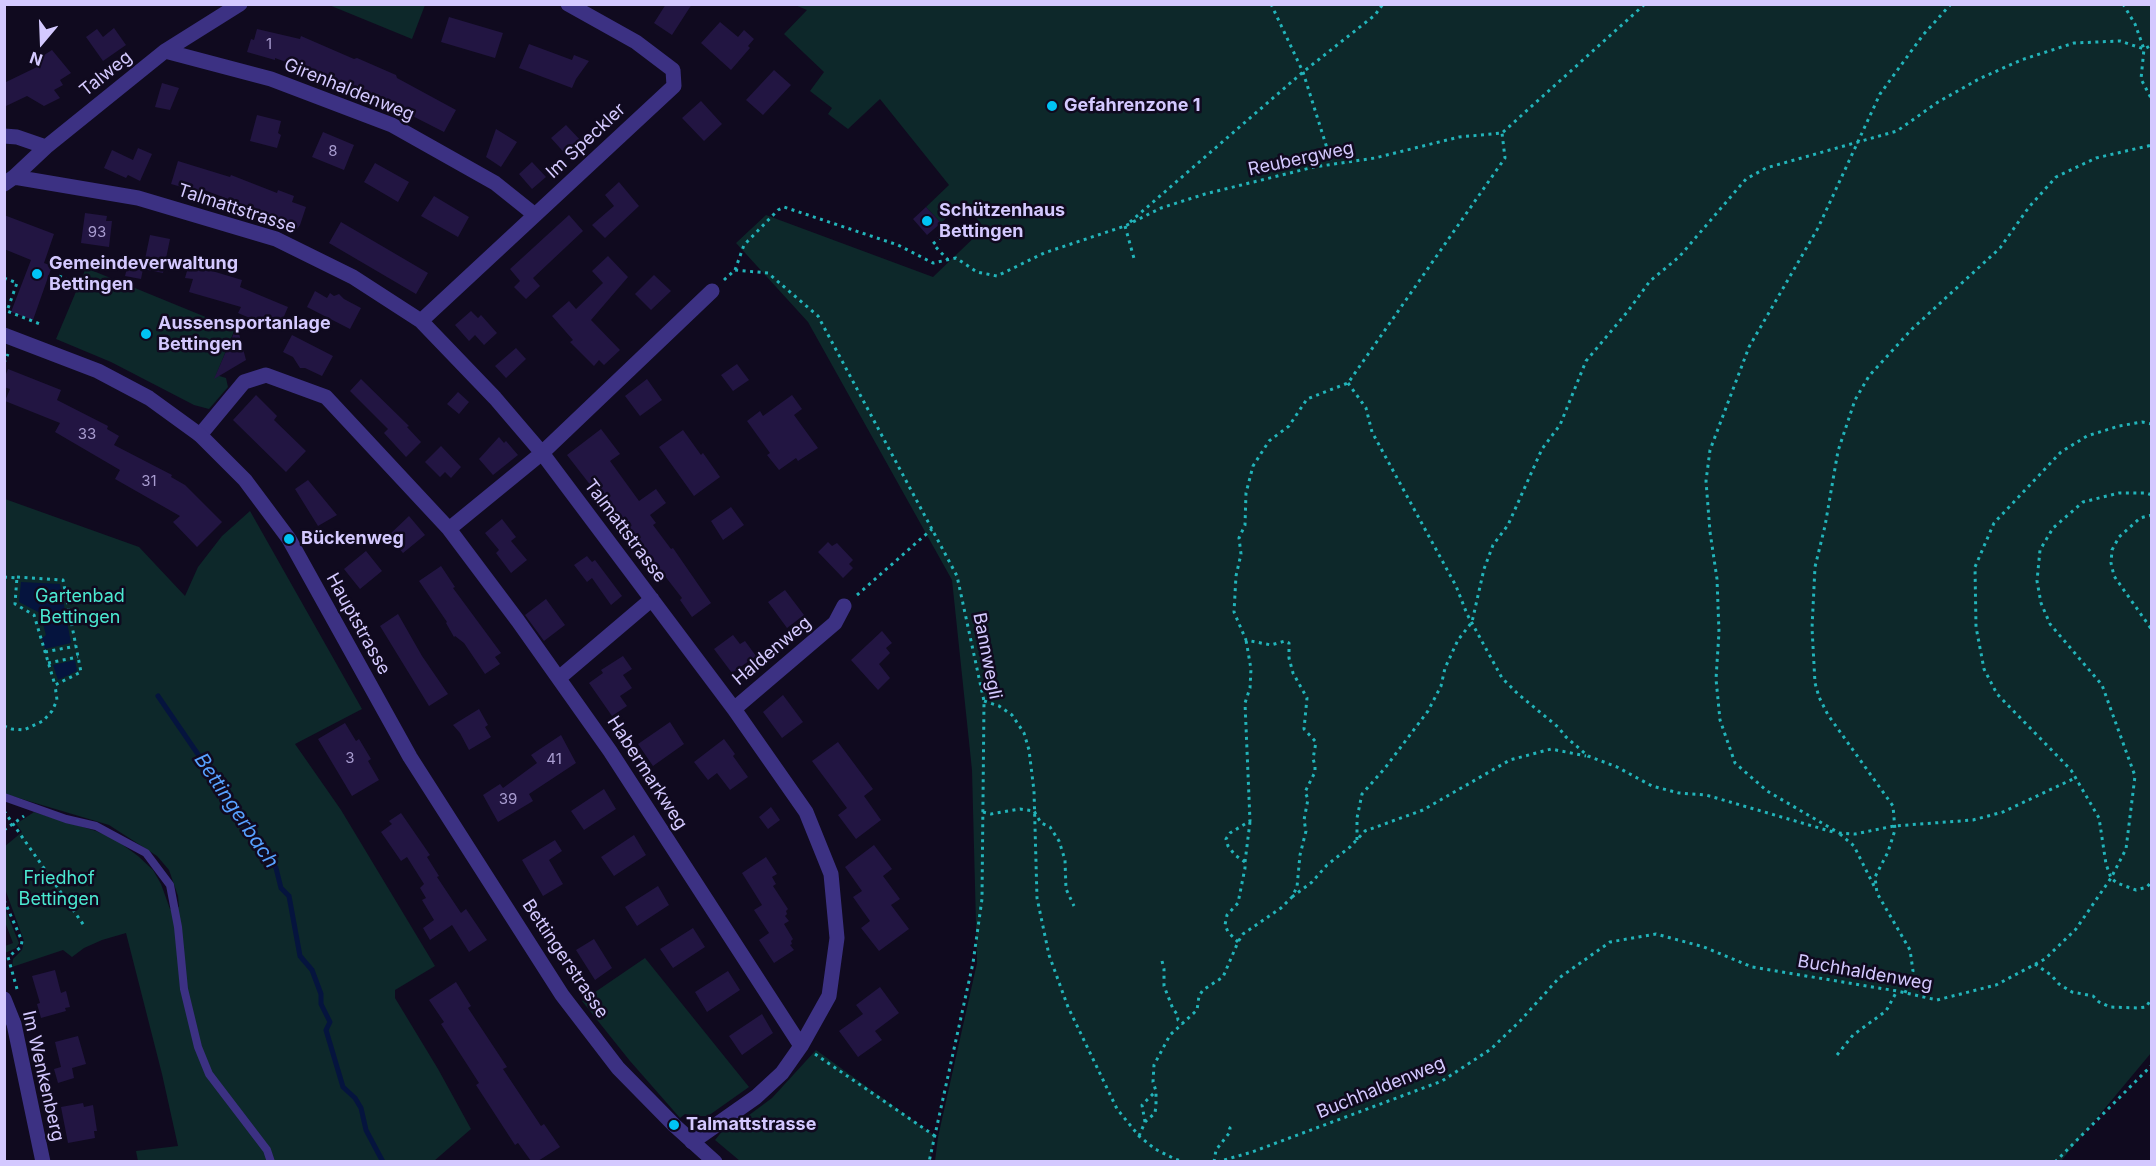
<!DOCTYPE html>
<meta charset="utf-8">
<style>
body{margin:0}
#map{position:relative;width:2156px;height:1166px;overflow:hidden;background:#100a1f;font-family:Inter,sans-serif}
canvas{display:block}
.frame{position:absolute;inset:0;border:6px solid #d4c9ff;pointer-events:none}
.north{position:absolute;left:12px;top:12px;width:60px;height:60px;-webkit-text-stroke:4px #100a1f;paint-order:stroke;rotate:199deg;font-size:16px;font-weight:700;line-height:24px;text-align:center;color:#d4c9ff}
.north::after{content:'';display:block;margin:auto;width:21px;height:27px;background:#d4c9ff;clip-path:polygon(50% 0,100% 100%,50% 72%,0 100%)}
</style>
<div id="map">
<canvas width="2156" height="1166"></canvas>
<div class="frame"></div>
<div class="north">N</div>
</div>
<script>
const ctx = document.querySelector('canvas').getContext('2d');
ctx.lineJoin = 'round';
function paint(path, color) {
  ctx.fillStyle = color;
  ctx.fill(path, 'evenodd');
}
function poly(rows) {
  const path = new Path2D();
  for (const r of rows) {
    path.moveTo(r[0], r[1]);
    for (let i = 2; i < r.length; i += 2) path.lineTo(r[i], r[i + 1]);
  }
  return path;
}
function trace(path, color, width, dash) {
  ctx.strokeStyle = color;
  ctx.lineWidth = width;
  ctx.lineCap = dash ? 'butt' : 'round';
  ctx.setLineDash(dash || []);
  ctx.stroke(path);
}
function write(font, color, halo, rows, align = 'center') {
  ctx.font = font + ' Inter,sans-serif';
  ctx.lineWidth = 5;
  ctx.setLineDash([]);
  ctx.textBaseline = 'middle';
  ctx.strokeStyle = halo;
  ctx.fillStyle = color;
  for (const [text, x, y, turn = 0] of rows) {
    ctx.save();
    ctx.translate(x, y);
    ctx.rotate((+turn || 0) * Math.PI / 180);
    ctx.textAlign = isNaN(turn) ? turn : align;
    if (halo) ctx.strokeText(text, 0, 0);
    ctx.fillText(text, 0, 0);
    ctx.restore();
  }
}
paint(poly([
 [329,5,425,5,412,39],
 [795,5,2151,5,2151,1053,2061,1161,935,1161,938,1137,977,963,972,770,952,580,808,322,736,243,766,215,933,277,984,228,964,202,941,223,926,207,949,185,880,99,848,129,828,114,832,108,810,91,824,72,784,34,807,10],
 [86,268,235,329,216,375,226,378,228,387,209,409,194,405,111,362,56,339],
 [5,499,139,547,185,596,198,567,222,536,250,511,362,709,295,744,341,810,435,966,395,990,395,998,438,1069,471,1129,434,1161,138,1161,136,1151,178,1146,162,1074,126,933,102,940,84,948,72,957,63,950,12,967,13,959,22,950,24,941,5,889,4,847,22,832,16,824,34,812,96,831,115,839,138,856,153,870,161,884,170,909,179,907,178,896,169,870,157,856,109,825,5,794],
 [4,906,19,943,16,948,5,953,5,946,13,943,5,922],
 [645,958,749,1087,708,1116,692,1116,685,1114,680,1118,630,1061,582,1001],
 [816,1050,935,1136,929,1161,740,1161,715,1140,724,1129,741,1121,772,1098]
]), '#0d282a');
paint(poly([
 [21,582,60,584,71,643,45,649,42,638,46,635,40,613,19,602],
 [75,660,77,671,58,680,53,665]
]), '#05143e');
trace(poly([
 [158,696,276,868,281,888,289,896,300,956,312,970,321,994,321,1004,330,1022,326,1030,343,1087,355,1098,361,1108,366,1130,383,1162]
]), '#05143e', 5);
paint(poly([
 [666,4,692,4,672,35,654,23],
 [449,17,503,33,495,58,441,42],
 [720,22,738,37,744,30,754,39,748,46,750,48,731,70,701,43],
 [114,28,126,45,103,61,86,37,97,29,103,37],
 [257,29,300,39,301,36,354,59,357,58,396,75,397,78,456,110,444,132,383,101,382,99,349,84,347,85,314,70,313,72,275,58,275,60,247,52,251,39,254,40],
 [529,44,572,60,574,55,589,61,576,79,572,88,519,68],
 [52,50,71,73,60,80,63,85,54,90,60,98,44,106,27,96,4,107,4,83,37,67,33,62],
 [774,70,791,85,763,115,746,100],
 [162,83,179,88,170,110,155,107],
 [701,101,722,124,704,141,682,118],
 [257,115,281,121,278,133,281,135,277,148,250,141],
 [566,125,583,143,568,157,551,138],
 [496,129,517,142,501,167,486,157],
 [323,132,354,145,344,170,312,157],
 [138,148,152,154,140,181,128,175,126,178,104,168,112,150,133,160],
 [178,161,230,177,231,175,277,193,278,190,294,196,292,202,306,207,300,225,297,229,277,221,278,219,269,216,269,214,204,190,203,193,171,184],
 [532,162,546,177,532,189,519,174],
 [375,163,409,182,398,202,364,182],
 [619,182,639,206,605,238,592,225,614,206,605,195],
 [434,196,469,217,458,237,421,216],
 [926,207,941,223,927,235,913,219],
 [85,213,107,216,106,221,112,221,109,247,81,243],
 [4,215,54,234,44,263,52,266,33,320,11,312,31,260,4,249],
 [569,215,583,231,533,278,540,286,526,299,514,287,520,281,510,269],
 [341,222,428,273,416,294,329,243],
 [150,235,170,239,163,273,143,269,141,279,125,276,129,260,144,264],
 [608,256,628,277,591,320,620,350,604,365,599,360,594,366,570,342,573,340,552,316,569,301,576,309,603,283,592,271],
 [189,264,242,280,240,287,288,307,278,330,238,313,241,307,189,292,193,279,185,278],
 [654,275,671,291,651,310,635,294],
 [315,291,327,298,330,293,334,296,339,294,344,299,361,308,350,329,307,307],
 [471,311,478,318,481,315,497,333,484,345,475,335,469,341,455,325],
 [237,326,246,360,214,379],
 [292,335,333,356,322,376,305,368,300,368,293,357,283,352],
 [516,348,526,359,506,378,495,366],
 [737,364,749,380,733,391,721,375],
 [8,369,61,390,57,400,108,426,107,429,119,436,114,445,172,475,171,477,185,485,222,522,197,547,173,522,180,516,115,479,120,470,55,432,60,423,5,401,10,389,4,387,4,379],
 [361,379,409,426,407,427,421,442,406,457,384,433,388,429,350,391],
 [647,379,662,400,640,416,625,396],
 [458,392,469,402,459,414,447,404],
 [256,395,277,416,274,420,306,451,286,472,233,420],
 [792,395,802,409,794,415,818,448,798,461,796,458,779,470,767,455,770,453,747,421,760,411,763,416],
 [601,429,620,454,610,461,639,501,656,489,666,503,650,515,656,523,653,525,671,549,673,548,711,603,692,617,680,600,682,598,661,571,658,573,640,548,637,550,602,500,567,455],
 [683,430,701,455,703,453,720,477,694,496,659,447],
 [499,437,504,443,506,441,518,455,493,475,479,459],
 [441,446,461,467,451,478,445,472,440,477,425,462],
 [308,480,337,515,318,526,295,489],
 [731,507,744,525,723,540,711,521],
 [409,516,425,535,403,553,388,536],
 [502,519,516,537,511,541,527,560,511,573,496,553,499,550,485,533],
 [828,542,832,546,837,543,853,560,849,564,853,568,843,578,818,552],
 [366,551,382,571,360,589,344,569],
 [587,556,592,562,595,560,622,596,611,605,592,578,587,582,574,565],
 [441,566,455,587,453,588,501,653,495,657,500,664,485,674,464,643,455,636,454,637,446,623,447,622,419,581],
 [785,590,804,615,787,628,768,602],
 [546,599,565,625,544,641,525,615],
 [398,614,422,656,448,694,429,706,380,626],
 [882,631,892,643,886,648,890,653,879,664,890,678,878,690,851,660],
 [733,635,740,644,745,641,756,656,732,673,714,649],
 [623,656,632,669,623,675,632,688,620,696,627,706,612,716,589,683,603,673,601,670],
 [783,695,803,722,782,738,763,712],
 [479,709,488,725,485,727,491,737,469,750,460,733,453,725],
 [670,722,684,744,653,766,638,744],
 [345,723,356,741,359,739,371,759,368,761,379,780,352,796,318,739],
 [561,735,576,763,529,794,533,801,498,822,483,795,500,784,503,788,537,763,531,755],
 [724,739,735,754,733,756,748,777,730,790,717,773,708,780,694,762],
 [838,742,873,789,864,796,881,820,856,839,838,815,847,808,812,761],
 [604,789,616,809,584,830,571,811],
 [771,807,780,820,768,829,759,817],
 [401,813,430,855,427,857,439,876,437,877,461,913,466,909,487,940,469,952,452,925,430,940,423,928,434,920,422,900,426,898,420,888,424,884,407,857,401,861,381,832,392,824,389,821],
 [634,835,646,855,614,876,601,857],
 [555,840,562,851,549,860,563,884,543,896,522,860],
 [874,845,892,869,883,876,900,899,891,905,909,929,879,951,861,928,870,921,853,897,862,891,845,867],
 [766,857,777,874,772,877,776,884,773,886,788,909,786,911,787,914,785,916,789,921,784,924,793,939,791,941,792,944,790,945,794,950,774,963,759,940,769,933,754,910,762,905,742,873],
 [658,886,669,905,637,926,625,907],
 [693,928,705,947,673,968,660,949],
 [594,939,612,968,595,980,576,950],
 [55,970,61,993,66,991,70,1007,65,1008,66,1011,41,1018,37,1004,40,1003,32,976],
 [728,971,740,990,707,1012,695,992],
 [456,982,471,1006,468,1008,507,1067,503,1069,541,1126,544,1124,560,1147,538,1161,531,1161,518,1143,515,1145,476,1085,479,1083,441,1024,444,1022,429,1000],
 [880,987,899,1013,875,1031,882,1040,858,1057,839,1031,863,1014,856,1005],
 [762,1014,773,1033,742,1055,729,1036],
 [78,1036,86,1064,72,1068,74,1078,58,1083,54,1069,61,1067,55,1042],
 [83,1103,84,1107,93,1105,97,1131,94,1131,95,1138,68,1143,61,1107]
]), '#221542');
trace(poly([
 [1271,4,1303,72,1332,164],
 [1951,4,1923,35,1880,94,1818,228,1749,347,1710,450,1706,481,1710,532,1717,579,1719,632,1716,679,1720,720,1735,763,1767,791,1839,833,1855,834,1894,826,1973,820,2003,812,2075,778],
 [2123,4,2135,24,2144,49,2152,45],
 [1130,222,1303,72,1375,15,1383,4],
 [1125,226,1135,262],
 [941,237,933,244,948,260],
 [735,270,744,245,778,210,784,207,898,245,933,263,956,258,977,272,997,276,1044,253,1125,226,1161,208,1205,194,1314,167,1375,158,1459,137,1502,133,1645,4],
 [59,276,79,285],
 [4,278,17,283,7,311,40,324],
 [724,280,735,270,768,273,818,316,957,576,984,701,982,899,973,963,929,1162],
 [4,363,8,354],
 [1348,383,1366,408,1372,432,1456,586,1467,614,1502,678,1518,694,1558,727,1566,737,1588,756,1617,767,1652,786,1679,793,1706,795,1833,832],
 [2152,424,2142,422,2119,426,2087,436,2061,452,1994,523,1975,567,1976,627,1984,669,1997,694,2071,770,2099,818,2106,864,2111,878,2117,883,2136,890,2147,887,2152,881],
 [2152,515,2140,518,2119,537,2112,550,2111,563,2114,576,2152,630],
 [4,577,17,578],
 [17,577,63,580,81,672,55,685,34,615,15,604,17,577],
 [857,595,932,529],
 [45,652,76,646],
 [48,663,78,657],
 [984,701,999,706,1012,715,1024,733,1029,750,1034,791,1037,898,1049,955,1068,1007,1117,1109,1139,1136,1155,1149,1175,1159,1184,1162],
 [4,726,12,729,24,730,43,721,52,711,57,700,55,685],
 [4,811,85,927],
 [983,812,991,814,1020,809,1034,811,1041,823,1050,827,1059,841,1065,860,1066,889,1074,906],
 [4,830,24,816],
 [1840,834,1854,846,1875,888],
 [1357,840,1357,818,1362,794,1385,768,1428,711,1441,686,1445,668,1458,640,1472,622,1484,569,1493,545,1508,525,1542,449,1560,425,1586,361,1628,311,1650,281,1679,257,1746,179,1766,168,1897,131,1938,102,1979,79,2021,60,2074,43,2120,41,2144,49,2141,79,2152,100],
 [1245,862,1250,822],
 [1292,897,1312,882,1327,865,1350,847,1365,831,1423,810,1510,760,1551,749,1586,756],
 [4,900,22,941,21,947,8,957,17,989],
 [1238,942,1228,932,1225,925,1227,915,1238,903,1245,868,1245,862,1235,855,1228,846,1226,839,1230,833,1250,821,1245,703,1250,688,1251,669,1246,640],
 [1162,961,1164,969,1164,986,1173,1009,1177,1014,1178,1020,1183,1024],
 [2035,964,2051,975,2059,984,2072,992,2093,996,2099,1002,2110,1007,2138,1008,2146,1007,2152,998],
 [1905,993,1913,971,1910,950,1877,893,1875,877,1888,852,1895,830,1893,806,1828,715,1819,697,1815,683,1812,628,1815,567,1825,526,1838,451,1855,400,1869,376,1912,329,2000,248,2029,207,2056,177,2096,158,2152,145],
 [815,1054,935,1136],
 [1837,1055,1853,1035,1886,1011,1897,991],
 [1145,1122,1142,1105,1156,1091],
 [1139,1136,1145,1122,1155,1113,1156,1105,1156,1091,1153,1082,1154,1065,1170,1035,1197,1010,1199,996,1203,990,1223,977,1238,942,1243,934,1281,908,1292,897,1297,887,1300,855,1306,831,1304,820,1308,799,1305,792,1315,772,1315,765,1313,759,1316,742,1304,729,1307,698,1293,673,1289,658,1289,643,1285,641,1271,645,1246,640,1234,612,1236,576,1241,554,1239,538,1245,525,1246,493,1253,466,1269,441,1289,426,1307,399,1348,383,1505,158,1502,133],
 [1214,1162,1216,1150,1230,1132,1230,1128,1226,1126],
 [1217,1162,1252,1152,1442,1081,1491,1049,1520,1021,1559,978,1610,942,1656,934,1704,947,1752,967,1897,991,1937,1000,1996,985,2045,959,2076,929,2111,878,2126,849,2135,776,2102,685,2050,624,2041,603,2037,581,2040,550,2053,528,2083,502,2119,493,2146,493,2152,495],
 [2055,1162,2152,1065]
]), '#22b4ba', 3, [3, 4.5]);
trace(poly([
 [4,797,66,819,96,826,146,853,170,885,178,927,184,989,198,1047,209,1074,267,1150,271,1162]
]), '#3c3183', 8);
trace(poly([
 [165,51,271,79,392,125,495,183,535,215],
 [4,136,17,137,46,147],
 [14,177,138,198,276,239,353,277,421,321,495,398,542,453,734,709,806,812,831,874,837,938,829,996,801,1046,782,1073,756,1097,692,1142],
 [4,184,14,177,46,147,165,51,240,4],
 [421,321,674,86,673,70,636,42,568,4],
 [200,435,244,382,266,375,326,397,449,529,542,453,712,291],
 [449,529,518,621,610,751,801,1046],
 [559,678,652,599],
 [734,709,835,623,844,606],
 [4,999,14,1024,43,1162]
]), '#3c3183', 15);
trace(poly([
 [4,335,98,371,149,398,200,435,245,480,289,539,410,757,562,995,618,1068,674,1125,715,1162]
]), '#3c3183', 15);
for (const [x, y, r, color] of [
 [1052,106,6,"#00c3f4"],
 [927,221,6,"#00c3f4"],
 [37,274,6,"#00c3f4"],
 [146,334,6,"#00c3f4"],
 [289,539,6,"#00c3f4"],
 [674,1125,6,"#00c3f4"]
]) {
  const dot = new Path2D();
  dot.arc(x, y, r, 0, 2 * Math.PI);
  ctx.fillStyle = color;
  ctx.fill(dot);
  trace(dot, '#100a1f', 2);
}
write('15px', '#a89cd0', null, [
 ["1",269,44],
 ["8",333,151],
 ["93",97,232],
 ["33",87,434],
 ["31",149,481],
 ["3",350,758],
 ["41",554,759],
 ["39",508,799]
]);
write('18px', '#d4c9ff', '#100a1f', [
 ["Talweg",106,74,-39],
 ["Girenhaldenweg",349,90,22],
 ["Im Speckler",586,141,-43],
 ["Reubergweg",1301,159,-12],
 ["Talmattstrasse",237,209,18],
 ["Talmattstrasse",625,531,53],
 ["Hauptstrasse",358,624,61],
 ["Haldenweg",772,651,-40],
 ["Bannwegli",987,656,79],
 ["Habermarkweg",647,773,57],
 ["Bettingerstrasse",565,959,56],
 ["Buchhaldenweg",1865,973,10],
 ["Im Wenkenberg",43,1076,77],
 ["Buchhaldenweg",1381,1088,-22]
]);
write('bold 18px', '#d4c9ff', '#100a1f', [
 ["Gefahrenzone 1",1064,106],
 ["Schützenhaus",939,211],
 ["Bettingen",939,232],
 ["Gemeindeverwaltung",49,264],
 ["Bettingen",49,285],
 ["Aussensportanlage",158,324],
 ["Bettingen",158,345],
 ["Bückenweg",301,539],
 ["Talmattstrasse",686,1125]
], 'left');
write('18px', '#4be9d1', '#100a1f', [
 ["Gartenbad",80,597],
 ["Bettingen",80,618],
 ["Friedhof",59,879],
 ["Bettingen",59,900]
]);
write('italic 20px', '#57a1ff', '#100a1f', [
 ["Bettingerbach",236,811,56]
]);
</script>
